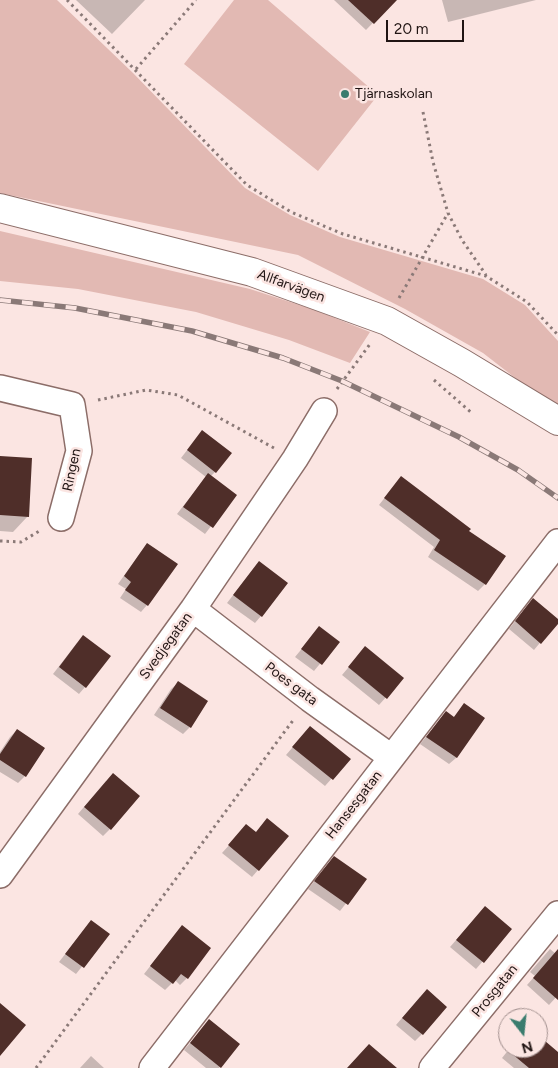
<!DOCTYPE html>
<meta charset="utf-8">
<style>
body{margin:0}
#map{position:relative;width:558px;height:1068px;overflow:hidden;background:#fbe5e2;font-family:Figtree,sans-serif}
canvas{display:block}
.north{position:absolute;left:498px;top:1008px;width:50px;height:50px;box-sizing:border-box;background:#fbe5e2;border:1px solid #a3918f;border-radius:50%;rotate:164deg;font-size:14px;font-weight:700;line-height:20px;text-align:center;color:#201413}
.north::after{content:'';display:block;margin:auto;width:18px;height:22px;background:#3a7c6e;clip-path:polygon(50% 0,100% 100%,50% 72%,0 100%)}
.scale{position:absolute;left:386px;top:20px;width:78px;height:22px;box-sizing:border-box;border:2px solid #201413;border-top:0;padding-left:6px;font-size:15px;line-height:18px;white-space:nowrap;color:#201413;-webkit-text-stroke:4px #fbe5e2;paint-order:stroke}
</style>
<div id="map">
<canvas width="558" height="1068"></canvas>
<div class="north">N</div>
<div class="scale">20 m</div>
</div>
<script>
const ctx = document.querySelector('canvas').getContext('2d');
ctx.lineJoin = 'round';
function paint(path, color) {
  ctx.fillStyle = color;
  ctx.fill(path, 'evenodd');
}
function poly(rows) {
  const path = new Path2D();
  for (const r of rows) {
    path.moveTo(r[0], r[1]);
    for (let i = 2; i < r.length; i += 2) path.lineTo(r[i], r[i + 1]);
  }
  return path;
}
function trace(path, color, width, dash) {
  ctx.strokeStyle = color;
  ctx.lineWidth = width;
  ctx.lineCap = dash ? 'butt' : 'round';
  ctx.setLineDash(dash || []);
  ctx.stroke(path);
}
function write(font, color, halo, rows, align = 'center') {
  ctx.font = font + ' Figtree,sans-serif';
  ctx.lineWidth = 5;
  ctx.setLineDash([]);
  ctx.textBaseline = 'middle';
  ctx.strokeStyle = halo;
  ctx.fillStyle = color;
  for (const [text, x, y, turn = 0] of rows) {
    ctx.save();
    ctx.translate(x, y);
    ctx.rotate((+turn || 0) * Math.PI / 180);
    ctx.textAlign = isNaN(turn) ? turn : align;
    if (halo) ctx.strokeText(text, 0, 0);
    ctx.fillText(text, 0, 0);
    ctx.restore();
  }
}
paint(poly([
 [0,0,57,0,133,73,245,188,290,215,340,237,483,279,525,305,558,341,558,411,483,353,405,309,298,255,0,193],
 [234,0,268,0,378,95,318,171,184,64],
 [0,231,250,289,315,310,370,332,350,363,289,340,196,312,78,289,0,281]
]), '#e2b9b3');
paint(poly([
 [76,0,145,0,112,34],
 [334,0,395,0,366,30],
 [442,0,536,0,448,22],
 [202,431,215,472,210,477,235,495,205,534,177,514,206,477,181,458],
 [0,457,28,516,13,532,0,531],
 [401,477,468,531,485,584,478,591,428,557,434,547,379,505],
 [148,545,147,605,141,612,120,598,126,589,118,584,141,552],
 [259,562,261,616,255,623,227,603],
 [527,606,558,621,534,650,509,629],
 [319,628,338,642,314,671,295,657],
 [77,643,85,687,79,694,53,674],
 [359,655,403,678,379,705,342,675],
 [178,683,190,727,183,734,154,715,171,689],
 [464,705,483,718,456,758,449,764,420,744,446,713,453,718],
 [310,727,349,759,325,786,286,755],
 [17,730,44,748,25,776,18,783,0,772,0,752,10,737],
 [106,781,110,829,103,836,78,814],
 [240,833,258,870,252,877,222,853],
 [334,857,365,879,340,911,308,889],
 [485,907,511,929,476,969,450,947],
 [91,921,108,934,76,974,59,962],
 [182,926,187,978,180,985,175,980,165,990,144,974],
 [550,949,556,954,558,952,558,995,549,1005,527,985,535,976,530,972],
 [420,997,422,1034,415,1041,396,1025],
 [209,1021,238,1044,219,1068,206,1068,184,1050],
 [538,1037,558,1054,558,1068,514,1068,502,1058,510,1048,538,1048],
 [91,1056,104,1068,80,1068]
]), '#0003');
paint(poly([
 [348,0,397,0,374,24],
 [202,430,232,453,216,473,187,450],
 [0,456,32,458,29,517,0,515],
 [208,473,237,495,213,528,183,507],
 [401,476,471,529,469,531,506,556,486,585,434,550,440,540,384,498],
 [147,543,178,564,148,606,125,590,131,582,124,576],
 [259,561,288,583,262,617,233,595],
 [533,598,558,619,558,624,541,644,515,621],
 [319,626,340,642,322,665,301,649],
 [83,635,111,656,86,688,59,667],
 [365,646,404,678,387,699,348,667],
 [178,681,208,701,191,728,160,708],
 [464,703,485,718,457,758,426,737,446,711,454,717],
 [310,726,351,759,333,780,292,747],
 [17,729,45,748,26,777,0,760,0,754],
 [113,773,140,796,111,830,84,807],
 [267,818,289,836,259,871,228,845,246,824,256,832],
 [334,856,367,879,348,905,314,881],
 [485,906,512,929,484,963,456,940],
 [91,920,110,934,84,968,65,954],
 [182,925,211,948,188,979,181,974,173,984,150,966],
 [558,949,558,1000,533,978],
 [427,989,447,1007,423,1035,402,1018],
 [0,1003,26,1025,0,1056],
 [209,1019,240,1044,221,1068,190,1043],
 [538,1035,558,1052,558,1068,529,1068,505,1048,538,1048],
 [369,1044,397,1068,347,1068]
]), '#4f2e29');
const minor = poly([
 [0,388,72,405,79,451,61,518],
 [193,609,310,699,391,757],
 [0,875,193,609,295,459,324,411],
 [152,1068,558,542],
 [432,1068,558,914]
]);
const tertiary = poly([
 [0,208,252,272,387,321,462,363,558,421]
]);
trace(minor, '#8c6d68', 28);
trace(tertiary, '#8c6d68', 30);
trace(poly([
 [67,0,247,185,291,212,343,234,486,276,527,302,558,335],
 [136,69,196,0],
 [423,112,433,162,448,213,462,240,486,275],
 [399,298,448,213],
 [434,380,473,414],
 [337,389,370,344],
 [98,400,146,390,178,395,274,448],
 [0,541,21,542,41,530],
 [36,1068,294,719]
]), '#8a7977', 3, [2.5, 4]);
trace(minor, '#fff', 25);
trace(tertiary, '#fff', 28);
const rail = poly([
 [0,300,75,308,192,331,283,358,342,381,459,437,518,470,558,498]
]);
trace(rail, '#8a7977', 5.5);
trace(rail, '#fbe5e2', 4, [11]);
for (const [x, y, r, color] of [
 [345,94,5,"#3a7c6e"]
]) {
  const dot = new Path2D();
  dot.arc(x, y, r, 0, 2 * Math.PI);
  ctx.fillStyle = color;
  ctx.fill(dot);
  trace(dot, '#fbe5e2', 2);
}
write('14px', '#201413', '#fbe5e2', [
 ["Tjärnaskolan",355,94]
], 'left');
write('14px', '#201413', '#fbe5e2', [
 ["Allfarvägen",291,286,20],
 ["Ringen",72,470,-78],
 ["Svedjegatan",166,646,-54],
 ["Poes gata",291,684,37],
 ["Hansesgatan",354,805,-52],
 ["Prosgatan",495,991,-51]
]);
</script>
